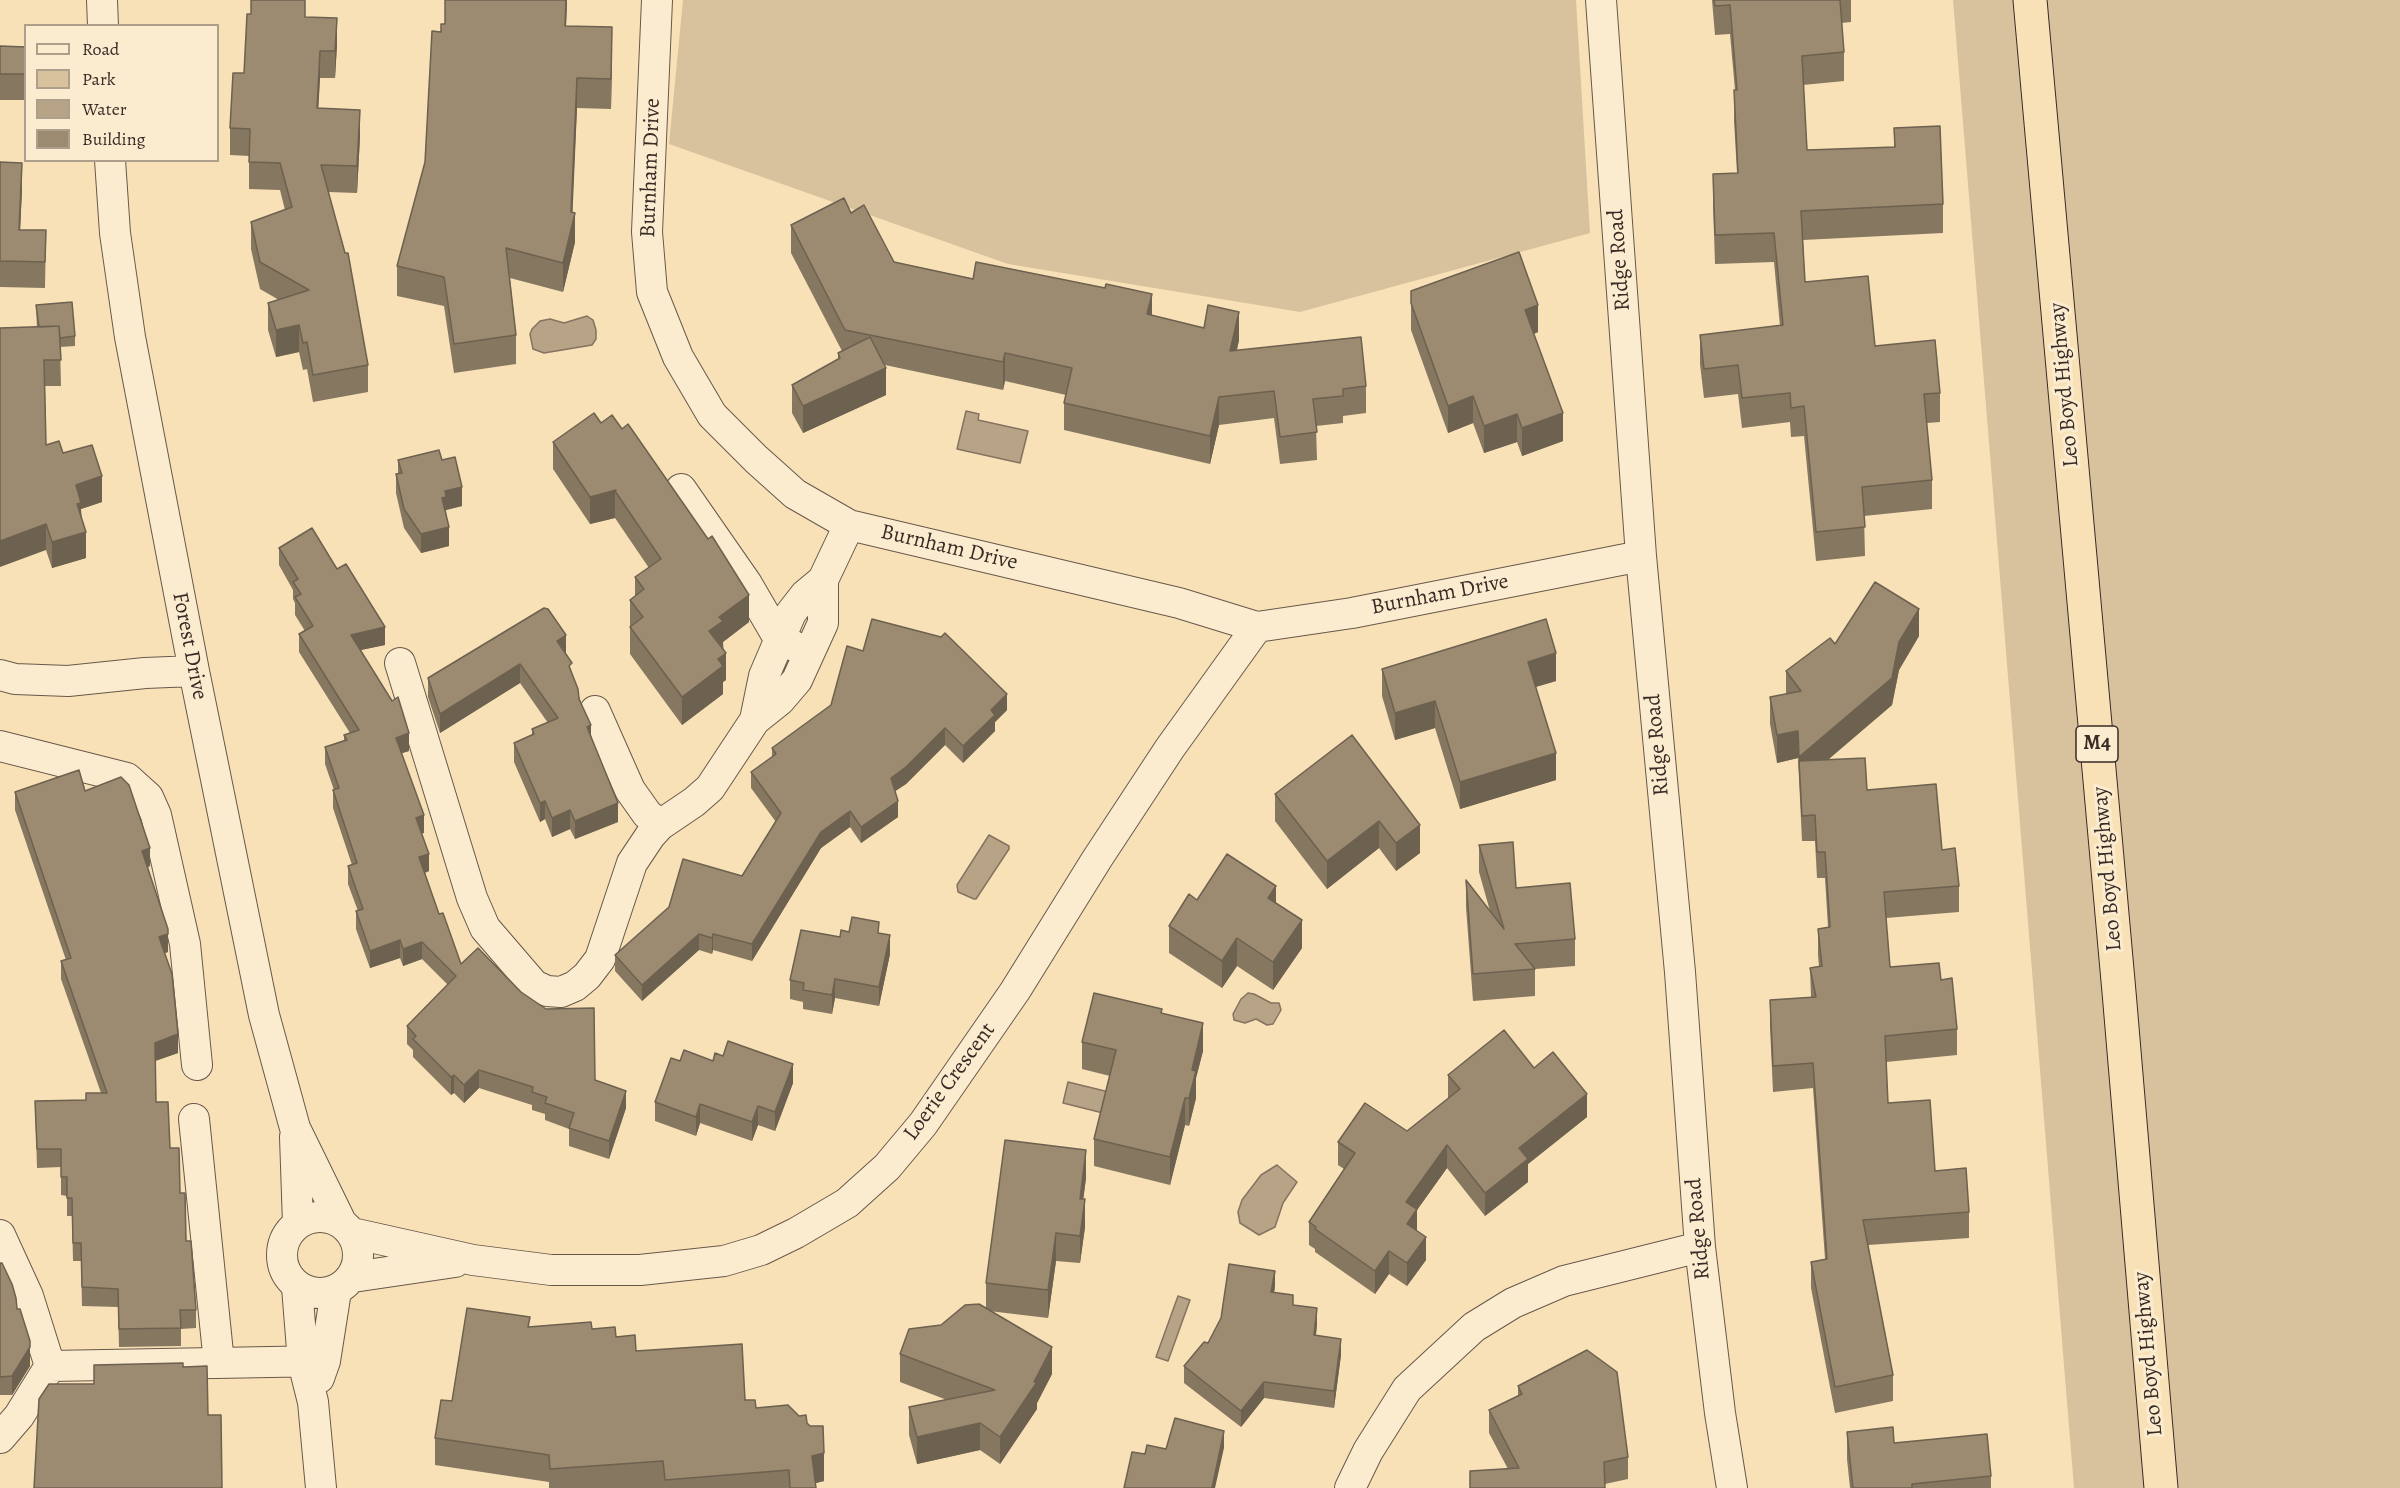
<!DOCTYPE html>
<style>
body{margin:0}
#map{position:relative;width:2400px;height:1488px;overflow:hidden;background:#f9e1b7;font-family:Alegreya,serif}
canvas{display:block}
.legend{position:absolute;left:24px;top:24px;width:195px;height:138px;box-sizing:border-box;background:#fbecd0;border:2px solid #ad9f8c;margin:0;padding:8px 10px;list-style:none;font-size:18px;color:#382b26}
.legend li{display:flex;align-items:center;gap:12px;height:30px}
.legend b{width:30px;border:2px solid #ad9f8c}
</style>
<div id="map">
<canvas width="2400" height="1488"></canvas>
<ul class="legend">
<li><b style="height:8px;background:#fbecd0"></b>Road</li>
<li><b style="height:16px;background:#d8c29e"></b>Park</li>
<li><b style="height:16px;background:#b7a386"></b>Water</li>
<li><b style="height:16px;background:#9c8a71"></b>Building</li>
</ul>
</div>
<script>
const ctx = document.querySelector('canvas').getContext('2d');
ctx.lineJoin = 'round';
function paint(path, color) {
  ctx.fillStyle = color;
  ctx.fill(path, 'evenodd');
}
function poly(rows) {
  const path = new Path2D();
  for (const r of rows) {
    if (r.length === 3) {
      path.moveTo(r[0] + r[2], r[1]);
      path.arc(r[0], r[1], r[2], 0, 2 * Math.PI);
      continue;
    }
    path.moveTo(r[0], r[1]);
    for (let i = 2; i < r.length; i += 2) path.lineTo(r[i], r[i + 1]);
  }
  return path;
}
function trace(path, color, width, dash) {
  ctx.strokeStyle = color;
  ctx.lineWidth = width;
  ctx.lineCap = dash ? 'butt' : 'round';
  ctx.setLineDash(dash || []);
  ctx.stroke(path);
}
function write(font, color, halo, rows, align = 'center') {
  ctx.font = font + ' Alegreya,serif';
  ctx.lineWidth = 6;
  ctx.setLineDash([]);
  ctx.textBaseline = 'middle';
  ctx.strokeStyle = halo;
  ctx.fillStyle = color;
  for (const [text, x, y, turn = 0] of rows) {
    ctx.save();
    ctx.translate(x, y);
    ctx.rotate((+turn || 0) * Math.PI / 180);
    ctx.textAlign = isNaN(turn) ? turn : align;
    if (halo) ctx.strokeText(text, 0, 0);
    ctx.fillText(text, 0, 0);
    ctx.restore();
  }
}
paint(poly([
 [683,0,1576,0,1590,233,1300,312,1008,264,669,144],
 [1953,0,2400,0,2400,1488,2074,1488]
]), '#d8c29e');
const water = poly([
 [587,316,593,320,596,330,596,339,592,345,544,353,533,349,530,334,532,329,540,321,550,319,564,323,587,316],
 [966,411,979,414,978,420,1028,431,1020,463,957,449,966,411],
 [989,835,1009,846,1009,849,976,899,974,899,958,892,957,885,989,835],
 [1248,993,1254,994,1271,1003,1279,1003,1281,1010,1273,1024,1267,1025,1256,1019,1245,1023,1234,1020,1233,1014,1241,999,1248,993],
 [1068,1082,1109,1092,1103,1113,1063,1103,1068,1082],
 [1277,1165,1297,1182,1283,1203,1275,1227,1259,1235,1240,1223,1238,1212,1242,1200,1261,1175,1277,1165],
 [1178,1296,1190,1300,1168,1361,1156,1357,1178,1296]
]);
paint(water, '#b7a386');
trace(water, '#847360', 1.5);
const street = poly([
 [102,0,103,26],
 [657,0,647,232,652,292,678,357,712,415,756,459,795,494,849,525,1179,603,1257,627,1352,613,1641,556],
 [1601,0,1641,556,1680,972,1700,1247,1720,1413,1732,1488],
 [110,160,115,233,130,337,194,671,264,1015,295,1128,341,1222],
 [681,489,747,584,779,639,794,646],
 [400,663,472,898,485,928,534,985,547,991,561,992,575,986,587,976,600,959,632,863,650,836,660,825,694,802,710,788,755,720,780,700,797,680,823,623,823,580],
 [0,675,15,679,68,681,145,673,194,671],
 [595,711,630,790,647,814,660,825],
 [755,720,764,676,791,613,805,595,823,580,849,525],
 [0,746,127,778,148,797,156,815,185,944,197,1065],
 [194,1119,219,1363],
 [295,1137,298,1224],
 [320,1255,38],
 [352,1233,473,1260,551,1270,640,1270,724,1261,761,1250,796,1233,847,1203,887,1167,923,1124,1015,991,1097,859,1170,748,1257,627],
 [0,1235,28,1296,50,1366,19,1416,0,1438],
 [353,1277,455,1262],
 [297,1287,303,1362,313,1402,321,1488],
 [50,1366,325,1361],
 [319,1378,325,1361,336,1291],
 [1350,1488,1368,1451,1407,1389,1474,1327,1513,1303,1564,1281,1700,1247]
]);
const highway = poly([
 [2030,0,2119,992,2161,1488]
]);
trace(street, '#68584a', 32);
trace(highway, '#382b26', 35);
trace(street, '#fbecd0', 30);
trace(highway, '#f9e1b7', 33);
paint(poly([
 [445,0,567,0,566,26,612,56,611,109,577,108,572,212,575,242,563,292,510,278,516,335,516,364,454,373,444,306,397,296,397,266,425,162,441,32,445,24],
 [1712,0,1851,0,1851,22,1841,23,1844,52,1844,81,1803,85,1807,150,1894,147,1894,128,1943,204,1943,233,1803,240,1805,282,1875,346,1940,393,1940,422,1927,423,1932,480,1932,509,1864,516,1865,556,1816,561,1804,436,1791,437,1790,422,1742,428,1738,394,1704,398,1700,364,1700,335,1780,326,1774,262,1715,264,1713,203,1713,174,1737,173,1734,120,1735,90,1730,34,1715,35],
 [251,14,305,17,337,45,335,78,320,78,318,108,360,137,357,193,328,192,368,365,368,392,313,402,307,369,303,370,299,352,276,357,268,330,268,303,279,300,260,289,251,249,251,222,285,210,280,190,249,189,249,156,230,155,230,128,244,73],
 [0,46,26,47,26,100,0,100],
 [0,162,22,189,20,230,46,230,45,288,0,287],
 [851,213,894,262,1152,316,1239,340,1237,350,1366,386,1366,413,1343,416,1343,423,1316,426,1317,460,1280,464,1274,418,1219,425,1210,464,1064,430,1064,403,1066,395,1005,381,1003,390,885,365,886,395,803,433,792,413,792,385,838,359,838,353,842,351,791,253,791,225],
 [1411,303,1538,332,1534,334,1563,441,1522,456,1517,442,1484,453,1473,423,1448,433,1411,330],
 [36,305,75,336,75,346,60,347,61,386,45,386,46,445,63,453,102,502,81,509,86,558,52,568,46,550],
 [601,423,749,622,723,642,726,680,723,682,723,694,682,725,630,654,630,600,635,596,635,577,649,568,615,518,590,524,553,469,553,442],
 [398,460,442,460,462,506,446,510,449,546,421,553,404,528,396,493,396,474,398,474],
 [279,548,337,569,385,645,361,650,409,751,402,753,424,833,422,833,429,871,425,873,439,914,461,964,595,1080,626,1108,609,1159,569,1146,569,1129,545,1120,545,1114,532,1110,532,1105,479,1088,464,1103,454,1093,451,1095,413,1057,413,1050,407,1044,407,1026,448,985,422,959,403,966,400,958,370,968,356,929,356,911,358,911,348,884,348,866,352,865,333,808,333,790,334,790,325,764,325,747,344,740,344,735,350,733,299,652,299,634,305,631,295,615,295,603,293,599,293,590,279,565],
 [1919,636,1899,670,1892,705,1828,760,1942,850,1959,886,1959,912,1886,918,1890,967,1941,980,1957,1029,1957,1055,1886,1062,1888,1103,1935,1171,1969,1212,1969,1238,1868,1245,1893,1375,1893,1401,1835,1413,1811,1288,1811,1262,1825,1259,1813,1088,1773,1092,1770,1026,1770,1000,1811,997,1810,968,1819,967,1818,955,1818,929,1828,927,1825,878,1817,878,1815,841,1802,841,1798,758,1777,763,1770,724,1770,697,1786,694,1786,671,1835,644],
 [566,654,618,822,575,839,570,829,552,837,545,819,540,822,514,762,514,743,532,735,532,729,548,723,520,683,440,733,428,697,428,678],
 [1382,669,1556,681,1536,687,1556,780,1460,809,1435,728,1395,740,1382,696],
 [1007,710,995,722,995,731,963,763,945,745,906,784,895,791,898,817,861,843,850,827,821,848,752,961,713,950,712,954,699,950,642,1001,615,971,615,955,742,876,776,822,751,788,751,772,772,757,772,748],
 [85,791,150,866,148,867,168,952,165,953,178,1053,155,1061,156,1102,170,1148,180,1193,196,1310,196,1328,181,1329,181,1346,119,1347,118,1307,82,1306,81,1261,73,1261,72,1216,67,1216,67,1196,61,1195,61,1167,37,1168,35,1101,86,1100,101,1093,61,979,61,961,66,960,15,810,15,792],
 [1275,794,1420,825,1420,853,1396,871,1379,848,1327,889,1275,821],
 [1479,845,1516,888,1575,939,1575,966,1535,969,1535,996,1473,1001,1466,907,1466,880,1490,911,1479,872],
 [1197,900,1276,903,1302,948,1273,990,1237,966,1222,988,1169,953,1169,926],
 [849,932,879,933,890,954,879,1006,835,998,832,1014,803,1009,803,1002,790,999,790,980,840,937],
 [1162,1013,1203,1051,1196,1078,1196,1098,1189,1126,1185,1125,1170,1185,1094,1166,1094,1139,1110,1076,1082,1069,1082,1042],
 [680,1061,713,1061,793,1083,775,1131,758,1125,752,1141,700,1123,696,1136,655,1121,655,1102],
 [1534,1068,1587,1117,1528,1164,1528,1182,1485,1216,1447,1168,1417,1210,1417,1231,1426,1260,1407,1286,1389,1274,1375,1294,1315,1252,1315,1249,1309,1245,1309,1222,1344,1169,1338,1165,1338,1142,1407,1131,1448,1098,1448,1075],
 [1086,1178,1083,1199,1085,1227,1080,1263,1056,1261,1048,1318,989,1311,1052,1374,1037,1403,1037,1409,1000,1464,980,1450,917,1464,909,1435,909,1407,947,1400,900,1382,900,1354,941,1325,986,1309,986,1283],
 [0,1263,17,1309,30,1366,12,1395,0,1395],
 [1275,1287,1274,1292,1293,1305,1317,1324,1316,1335,1341,1355,1334,1408,1264,1398,1241,1427,1184,1383,1184,1366,1208,1343],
 [530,1327,592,1329,616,1337,636,1351,745,1400,756,1408,807,1423,824,1481,816,1483,816,1488,549,1488,549,1482,435,1465,435,1438,452,1401],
 [1518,1386,1628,1457,1628,1479,1605,1484,1508,1469,1489,1433,1489,1410,1518,1396],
 [1847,1432,1894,1443,1991,1476,1991,1488,1850,1488,1847,1459]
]), '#867761');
paint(poly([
 [566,0,567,0,565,56,565,26],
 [337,18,337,45,335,78,335,51],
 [612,27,612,56,611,109,611,79],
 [320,51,320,78,317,135,317,108],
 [577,78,577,108,572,226,575,213,575,242,563,292,563,263,571,212],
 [360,110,360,137,357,193,357,166],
 [22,163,22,189,19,256,19,230],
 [1152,294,1152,321,1147,314],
 [1538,305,1538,332,1525,337,1525,310],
 [1239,312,1239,340,1230,378,1230,351],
 [299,325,299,352,276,357,276,330],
 [1005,353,1005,381,1003,390,1003,362],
 [886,368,886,395,803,433,803,406],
 [1473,396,1473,423,1448,433,1448,406],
 [1219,397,1219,425,1210,464,1210,436],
 [1563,413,1563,441,1522,456,1522,428],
 [1517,414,1517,442,1484,453,1484,426],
 [102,476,102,502,81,509,81,528,77,530,76,485],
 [462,487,462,506,446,510,446,516,442,498,445,491],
 [616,490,615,491,615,518,590,524,590,497],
 [46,524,46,550,0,567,0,541],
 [449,527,449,546,421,553,421,534],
 [86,532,86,558,52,568,52,542],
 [749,595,749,622,723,642,723,648,709,631,719,617],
 [1919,609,1919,636,1899,670,1892,705,1800,783,1799,761,1799,784,1799,757,1899,642],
 [385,627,385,645,351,652,351,635],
 [566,635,566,654,557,641],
 [726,653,726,680,723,682,723,694,682,725,682,697,718,659],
 [1556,653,1556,681,1528,689,1528,662],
 [520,664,520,683,440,733,440,714],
 [1007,694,1007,710,995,722,995,731,963,763,963,746,991,710],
 [1435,701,1435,728,1395,740,1395,713],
 [591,725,591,744,587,727],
 [945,728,945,745,906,784,891,794,891,778],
 [1798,731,1798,758,1777,763,1777,735],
 [409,733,409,751,396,755,396,738],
 [1556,753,1556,780,1460,809,1460,782],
 [545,801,545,819,540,822,540,803],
 [898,801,898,817,861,843,861,827],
 [618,803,618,822,575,839,575,821],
 [570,810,570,829,552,837,552,818],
 [850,811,850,827,821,848,752,961,752,944,821,832],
 [424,815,424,833,416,835,416,818],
 [1379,821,1379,848,1327,889,1327,861],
 [1420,825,1420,853,1396,871,1396,843],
 [150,848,150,866,142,869,142,851],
 [429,854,429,871,419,874,419,857],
 [1276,886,1276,914,1268,898],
 [1302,920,1302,948,1273,990,1273,962],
 [168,934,168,952,159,955,159,937],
 [699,934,699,950,642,1001,642,985],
 [713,934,713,950,712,954,712,938],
 [890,935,890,954,879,1006,879,987],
 [1237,938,1237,966,1222,988,1222,961],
 [400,940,400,958,370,968,370,951],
 [422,942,422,959,403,966,403,949],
 [835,979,835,998,832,1014,832,995],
 [1203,1023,1203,1051,1196,1078,1196,1098,1189,1126,1189,1098,1192,1070],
 [178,1034,178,1053,155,1061,155,1043],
 [793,1064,793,1083,775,1131,775,1112],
 [479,1070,479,1088,464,1103,464,1085],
 [454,1075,454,1093,451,1095,451,1077],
 [626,1091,626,1108,609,1159,609,1141],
 [1587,1094,1587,1117,1528,1164,1528,1182,1485,1216,1485,1193,1519,1148],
 [1185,1098,1185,1125,1170,1185,1170,1157],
 [700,1104,700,1123,696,1136,696,1117],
 [758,1106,758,1125,752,1141,752,1122],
 [1447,1145,1447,1168,1417,1210,1417,1233,1407,1247,1406,1202],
 [1086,1150,1086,1178,1080,1226,1080,1199],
 [1085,1199,1085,1227,1080,1263,1080,1236],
 [1056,1233,1056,1261,1048,1318,1048,1290],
 [1426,1237,1426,1260,1407,1286,1407,1263],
 [1389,1251,1389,1274,1375,1294,1375,1271],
 [1275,1271,1275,1287,1271,1308,1271,1292],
 [1317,1308,1317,1324,1314,1352,1314,1335],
 [1341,1339,1341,1355,1334,1408,1334,1391],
 [30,1347,30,1366,12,1395,12,1376],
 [1052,1347,1052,1374,1037,1403,1037,1409,1000,1464,1000,1437,1034,1382],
 [1264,1382,1264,1398,1241,1427,1241,1411],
 [980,1423,980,1450,917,1464,917,1437],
 [1224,1431,1224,1448,1215,1488,1212,1488],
 [824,1453,824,1481,812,1484,812,1456]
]), '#6d614f');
const building = poly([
 [251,0,305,0,305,17,337,18,335,51,320,51,317,108,360,110,357,166,321,165,345,253,348,253,368,365,313,375,307,342,303,343,299,325,276,330,268,303,309,290,260,262,251,222,292,207,280,163,249,162,250,129,230,128,233,73,244,73,247,14,251,14,251,0],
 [445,0,566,0,565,26,612,27,611,79,577,78,571,212,575,213,563,263,506,248,516,335,454,344,444,277,397,266,425,162,432,31,441,32,441,24,445,24,445,0],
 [1714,0,1840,0,1844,52,1802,56,1807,150,1895,147,1894,128,1940,126,1943,204,1801,211,1805,282,1868,276,1875,346,1935,340,1940,393,1924,394,1932,480,1862,487,1865,527,1816,532,1804,406,1791,408,1790,393,1742,398,1738,365,1704,369,1700,335,1783,325,1774,233,1715,235,1713,174,1738,173,1734,90,1737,90,1730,5,1715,6,1714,0],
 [0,46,26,47,26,74,0,74,0,46],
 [0,162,22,163,19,230,46,230,45,262,0,261,0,162],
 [844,198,851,213,864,205,894,262,973,279,976,262,1105,288,1106,284,1152,294,1147,314,1204,328,1208,305,1239,312,1230,351,1361,337,1366,386,1343,389,1343,396,1313,399,1317,432,1280,437,1274,391,1219,397,1210,436,1064,403,1072,368,1005,353,1003,362,845,330,791,225,844,198],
 [1519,252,1538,305,1525,310,1563,413,1522,428,1517,414,1484,426,1473,396,1448,406,1411,303,1411,291,1519,252],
 [72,302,75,336,60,338,59,326,39,327,36,305,72,302],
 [59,326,61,360,44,360,46,445,59,441,63,453,92,445,102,476,76,485,81,503,77,504,86,532,52,542,46,524,0,541,0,328,59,326],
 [870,337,886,368,803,406,792,385,840,358,838,353,870,337],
 [594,413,601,423,612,415,622,429,628,424,708,539,712,536,749,595,719,617,723,621,709,631,726,653,718,659,723,666,682,697,630,627,643,617,630,600,644,589,635,577,661,559,615,491,616,490,590,497,553,442,594,413],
 [439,450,442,460,455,457,462,487,445,491,446,497,442,498,449,527,421,534,404,509,396,474,402,473,398,460,439,450],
 [312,528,337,569,346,564,385,627,351,635,392,701,398,697,409,733,396,738,424,815,416,818,429,854,419,857,439,914,443,913,461,964,478,948,521,992,546,1009,594,1008,595,1080,626,1091,609,1141,569,1128,574,1113,545,1103,547,1097,532,1092,533,1087,479,1070,464,1085,454,1075,451,1077,413,1039,416,1036,407,1026,456,976,422,942,403,949,400,940,370,951,356,911,363,909,348,866,357,863,333,790,339,788,325,747,347,740,344,735,359,730,299,634,313,626,295,597,301,594,293,582,298,579,279,548,312,528],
 [1875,582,1919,609,1899,642,1892,678,1799,757,1798,731,1777,735,1770,697,1801,691,1786,671,1830,638,1835,644,1875,582],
 [544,608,548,609,566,635,557,641,572,663,569,666,578,689,579,699,591,725,587,727,618,803,575,821,570,810,552,818,545,801,540,803,514,743,534,734,532,729,558,718,520,664,440,714,428,678,544,608],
 [872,619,941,637,945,633,1007,694,991,710,995,715,963,746,945,728,906,767,891,778,898,801,861,827,850,811,821,832,752,944,713,934,712,938,699,934,642,985,615,955,669,907,683,859,742,876,781,813,751,772,776,754,772,748,831,705,847,646,863,651,872,619],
 [1546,619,1556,653,1528,662,1556,753,1460,782,1435,701,1395,713,1382,669,1546,619],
 [1352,735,1420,825,1396,843,1379,821,1327,861,1275,794,1352,735],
 [1865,758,1867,790,1936,784,1942,850,1955,848,1959,886,1884,892,1890,967,1939,963,1941,980,1952,978,1957,1029,1885,1036,1888,1103,1930,1100,1935,1171,1966,1168,1969,1212,1863,1220,1893,1375,1835,1387,1811,1262,1827,1259,1813,1063,1773,1066,1770,1000,1816,997,1810,968,1822,966,1818,929,1830,927,1825,852,1817,852,1815,815,1802,816,1799,761,1865,758],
 [79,770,85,791,121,777,129,785,150,848,142,851,168,929,168,934,159,937,172,974,178,1034,155,1043,156,1102,168,1102,170,1148,179,1148,180,1193,185,1193,186,1241,191,1241,196,1310,180,1310,181,1328,119,1329,118,1289,82,1287,81,1243,73,1243,72,1198,67,1198,67,1177,61,1177,61,1149,37,1149,35,1101,86,1100,86,1093,107,1093,61,961,71,958,15,792,79,770],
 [1513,842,1516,888,1570,883,1575,939,1515,944,1535,969,1473,974,1466,880,1504,929,1479,845,1513,842],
 [1227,854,1276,886,1268,898,1302,920,1273,962,1237,938,1222,961,1169,926,1189,894,1197,900,1227,854],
 [852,917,879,922,878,933,890,935,879,987,835,979,832,995,803,990,804,983,790,980,801,930,840,937,841,930,849,932,852,917],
 [1094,993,1162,1009,1161,1013,1203,1023,1192,1070,1196,1071,1189,1098,1185,1098,1170,1157,1094,1139,1116,1050,1082,1042,1094,993],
 [1504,1030,1534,1068,1553,1052,1587,1094,1519,1148,1528,1159,1485,1193,1447,1145,1406,1202,1417,1209,1407,1224,1426,1237,1407,1263,1389,1251,1375,1271,1315,1229,1316,1227,1309,1222,1355,1153,1338,1142,1365,1103,1407,1131,1460,1089,1448,1075,1504,1030],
 [728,1041,793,1064,775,1112,758,1106,752,1122,700,1104,696,1117,655,1102,671,1058,680,1061,684,1050,713,1061,715,1053,723,1056,728,1041],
 [1005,1140,1086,1150,1080,1199,1085,1199,1080,1236,1056,1233,1048,1290,986,1283,1005,1140],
 [0,1263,2,1263,12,1284,16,1298,17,1309,20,1309,30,1341,30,1347,12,1376,0,1377,0,1263],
 [1229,1264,1275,1271,1271,1292,1293,1295,1293,1305,1317,1308,1314,1335,1341,1339,1334,1391,1264,1382,1241,1411,1184,1366,1204,1342,1208,1343,1221,1318,1229,1264],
 [979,1304,1052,1347,1034,1382,1037,1382,1000,1437,980,1423,917,1437,909,1407,995,1390,900,1354,909,1329,941,1325,965,1305,979,1304],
 [467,1308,530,1317,528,1327,591,1322,592,1329,615,1327,616,1337,635,1335,636,1351,742,1344,745,1400,755,1400,756,1408,788,1405,799,1416,806,1415,807,1423,810,1426,823,1426,824,1453,812,1456,816,1488,790,1488,789,1470,665,1480,663,1461,550,1469,549,1455,435,1438,441,1400,452,1401,467,1308],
 [1587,1350,1617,1372,1628,1457,1604,1462,1605,1488,1470,1488,1470,1471,1519,1468,1489,1410,1522,1394,1518,1386,1587,1350],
 [183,1363,183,1367,207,1366,208,1415,221,1415,222,1488,34,1488,39,1399,49,1384,94,1384,94,1365,183,1363],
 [1175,1418,1224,1431,1212,1488,1124,1488,1132,1452,1145,1454,1147,1445,1166,1449,1175,1418],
 [1893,1427,1894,1443,1987,1434,1991,1476,1912,1484,1912,1488,1853,1488,1847,1432,1893,1427]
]);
paint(building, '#9c8a71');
trace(building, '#6d614f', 1.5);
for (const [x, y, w] of [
 [2097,744,42]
]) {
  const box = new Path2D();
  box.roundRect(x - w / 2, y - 18, w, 36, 4.5);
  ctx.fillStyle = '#fbecd0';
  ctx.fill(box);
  trace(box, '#382b26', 1.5);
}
write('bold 21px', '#382b26', null, [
 ["M4",2097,744]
]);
write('22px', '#382b26', '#fbecd0', [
 ["Burnham Drive",651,168,-88],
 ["Ridge Road",1620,260,-94],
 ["Leo Boyd Highway",2065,385,-95],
 ["Burnham Drive",949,548,13],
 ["Burnham Drive",1440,595,-11],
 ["Forest Drive",189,646,79],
 ["Ridge Road",1658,745,-95],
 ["Leo Boyd Highway",2108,869,-95],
 ["Loerie Crescent",950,1082,-54],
 ["Ridge Road",1699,1229,-95],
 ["Leo Boyd Highway",2149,1354,-95]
]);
</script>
